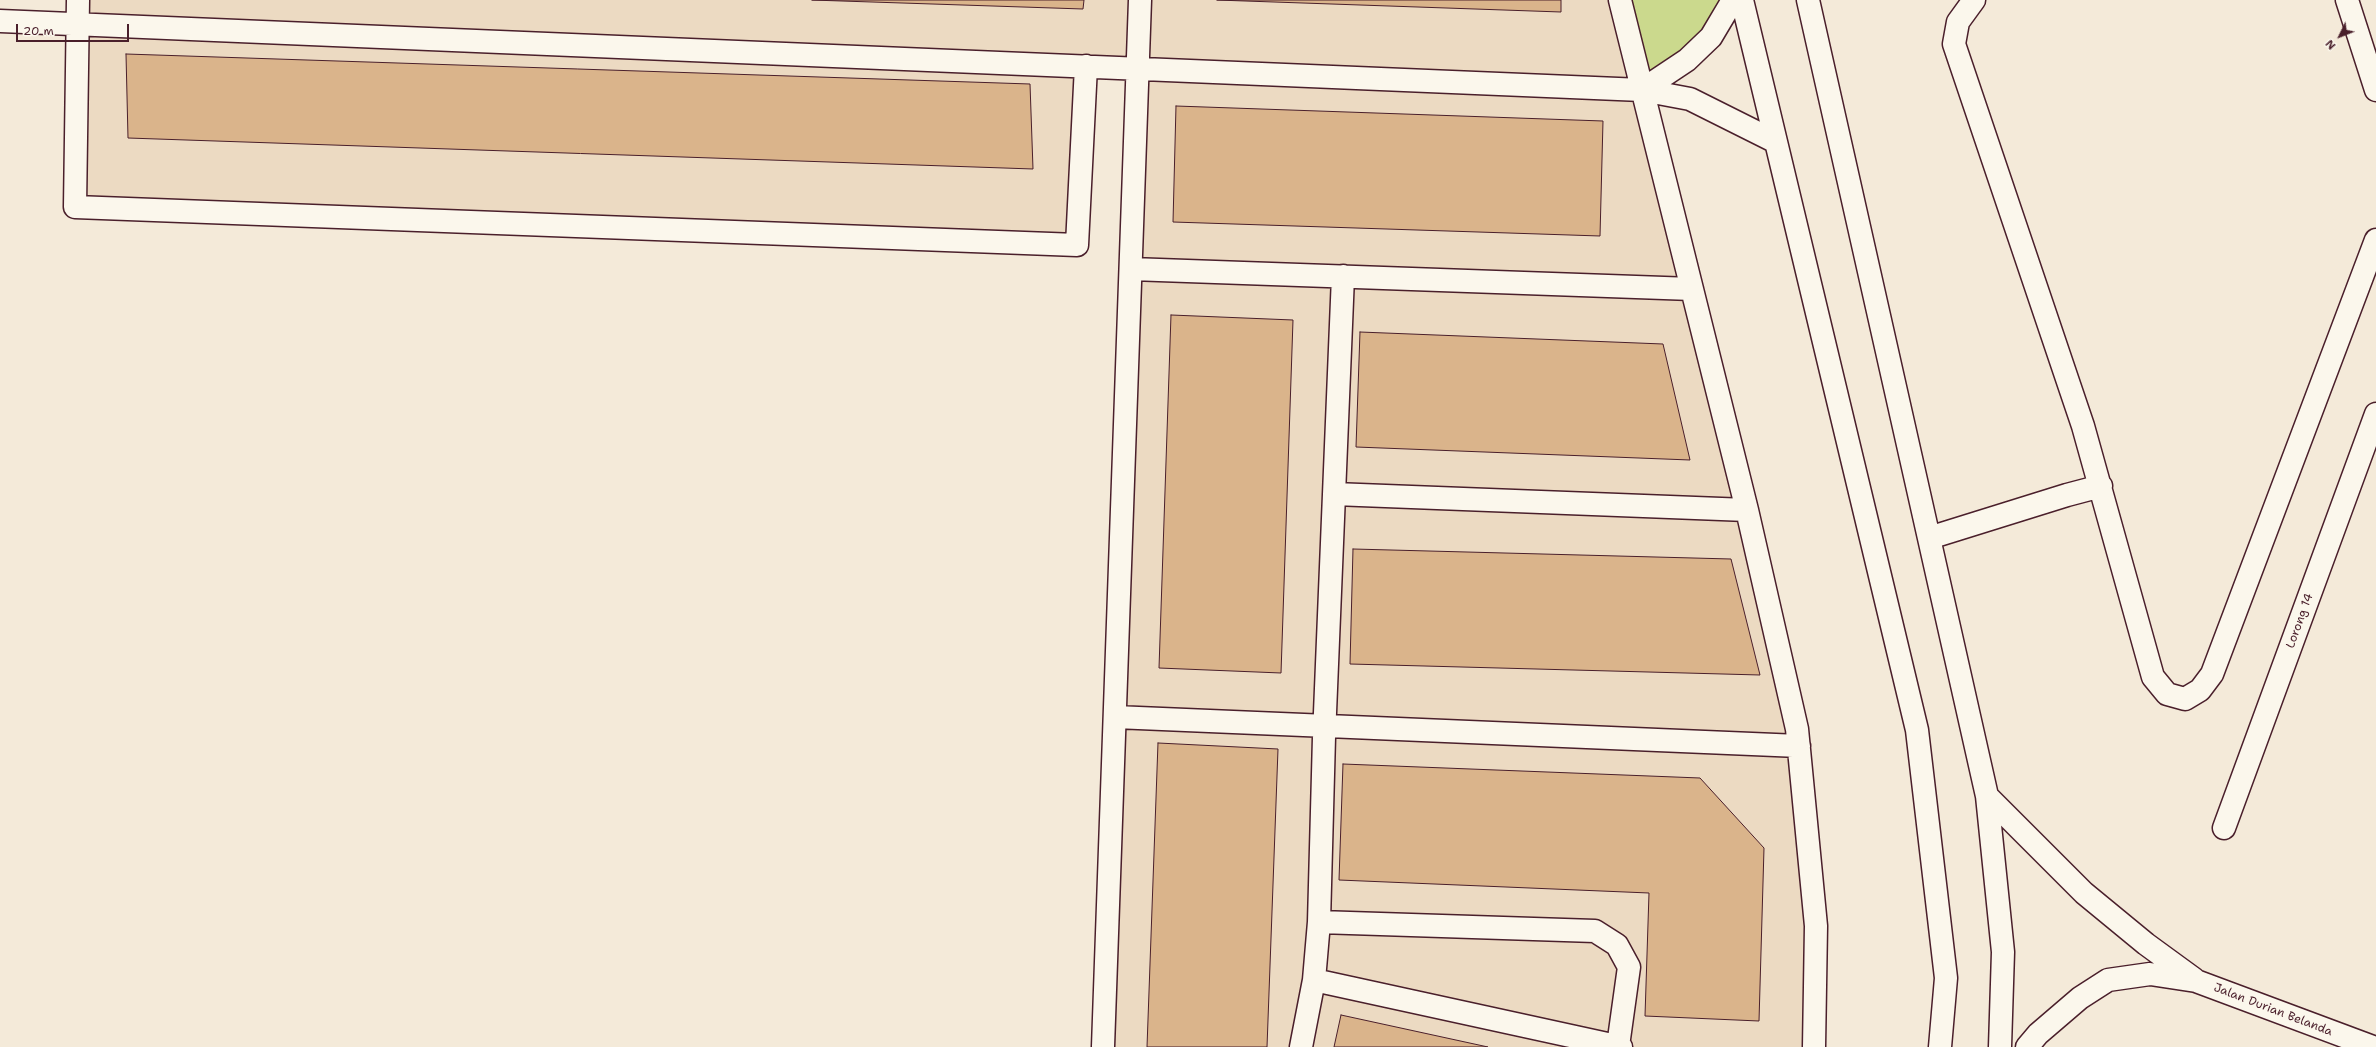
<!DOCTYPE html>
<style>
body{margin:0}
#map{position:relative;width:2376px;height:1047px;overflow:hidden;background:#f4ead9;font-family:"Shantell Sans",sans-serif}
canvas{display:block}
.north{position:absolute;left:2320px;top:16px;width:40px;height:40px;-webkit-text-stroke:3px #fbf7ec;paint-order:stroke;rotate:227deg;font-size:11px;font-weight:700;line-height:16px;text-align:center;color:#4a1f2b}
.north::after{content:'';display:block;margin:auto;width:14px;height:18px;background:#4a1f2b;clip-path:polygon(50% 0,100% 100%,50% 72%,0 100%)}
.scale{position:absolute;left:16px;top:24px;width:113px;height:18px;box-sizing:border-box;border:2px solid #4a1f2b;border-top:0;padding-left:5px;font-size:12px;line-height:14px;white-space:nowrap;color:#4a1f2b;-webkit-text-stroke:3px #fbf7ec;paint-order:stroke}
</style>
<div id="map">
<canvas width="2376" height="1047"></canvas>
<div class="north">N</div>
<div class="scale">20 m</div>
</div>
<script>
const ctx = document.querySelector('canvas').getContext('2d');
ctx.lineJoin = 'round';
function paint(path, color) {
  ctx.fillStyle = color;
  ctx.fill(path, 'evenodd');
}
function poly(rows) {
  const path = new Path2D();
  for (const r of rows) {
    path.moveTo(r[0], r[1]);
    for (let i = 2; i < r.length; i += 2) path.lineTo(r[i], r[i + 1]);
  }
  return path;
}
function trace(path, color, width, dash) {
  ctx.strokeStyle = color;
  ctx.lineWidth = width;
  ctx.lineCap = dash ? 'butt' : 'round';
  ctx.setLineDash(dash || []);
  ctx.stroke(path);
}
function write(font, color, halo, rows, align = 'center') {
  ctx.font = font + ' "Shantell Sans",sans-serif';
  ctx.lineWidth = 3;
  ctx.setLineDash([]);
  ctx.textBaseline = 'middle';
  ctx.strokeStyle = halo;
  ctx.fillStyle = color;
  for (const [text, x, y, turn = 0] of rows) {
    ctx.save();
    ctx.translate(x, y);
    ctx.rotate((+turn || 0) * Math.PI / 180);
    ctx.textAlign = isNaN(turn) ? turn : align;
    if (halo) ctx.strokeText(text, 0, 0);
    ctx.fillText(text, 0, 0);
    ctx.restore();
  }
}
paint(poly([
 [77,0,1620,0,1797,729,1811,1047,1105,1047,1138,68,1086,66,1077,245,75,207]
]), '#ecdac2');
paint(poly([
 [1620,0,1733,0,1642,90]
]), '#cbd98d');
const building = poly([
 [812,0,1084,0,1083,9,812,0],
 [1217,0,1561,0,1561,12,1217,0],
 [126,54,1030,84,1033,169,128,138,126,54],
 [1176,106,1603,121,1600,236,1173,222,1176,106],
 [1171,315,1293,320,1281,673,1159,668,1171,315],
 [1360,332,1663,344,1690,460,1356,447,1360,332],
 [1353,549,1731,559,1760,675,1350,664,1353,549],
 [1158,743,1278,749,1267,1047,1147,1047,1158,743],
 [1343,764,1700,778,1764,848,1759,1021,1645,1016,1649,893,1339,880,1343,764],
 [1341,1015,1488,1047,1334,1047,1341,1015]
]);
paint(building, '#dab48b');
trace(building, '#4a1f2b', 1);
const minor = poly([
 [78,0,75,207,1077,245,1086,66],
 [1620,0,1747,510,1797,729,1816,926,1814,1047],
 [1742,0,1917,730,1946,978,1940,1047],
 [1808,0,1987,796,2003,952,2000,1047],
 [1974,0,1958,22,1954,44,2083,426,2153,677,2167,694,2185,699,2200,690,2212,674,2376,240],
 [2347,0,2376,90],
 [0,21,1642,90,1690,99,1776,142],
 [1642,90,1687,60,1711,37,1733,0],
 [1131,269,1692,289],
 [1334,494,1747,510],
 [1929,538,2067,495,2101,486],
 [1115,717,1799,746],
 [1987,796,2084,893,2146,944,2194,979],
 [2224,828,2376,414],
 [1319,922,1595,931,1617,945,1629,967,1618,1046],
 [1314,980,1621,1047],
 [1103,1047,1140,0],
 [1301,1047,1314,980,1319,922,1324,737,1343,276],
 [2027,1047,2038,1034,2080,998,2108,980,2150,974,2196,981,2373,1047]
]);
trace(minor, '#4a1f2b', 25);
trace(minor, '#fbf7ec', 22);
write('12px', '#4a1f2b', '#fbf7ec', [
 ["Lorong 14",2300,621,-70],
 ["Jalan Durian Belanda",2273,1010,21]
]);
</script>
